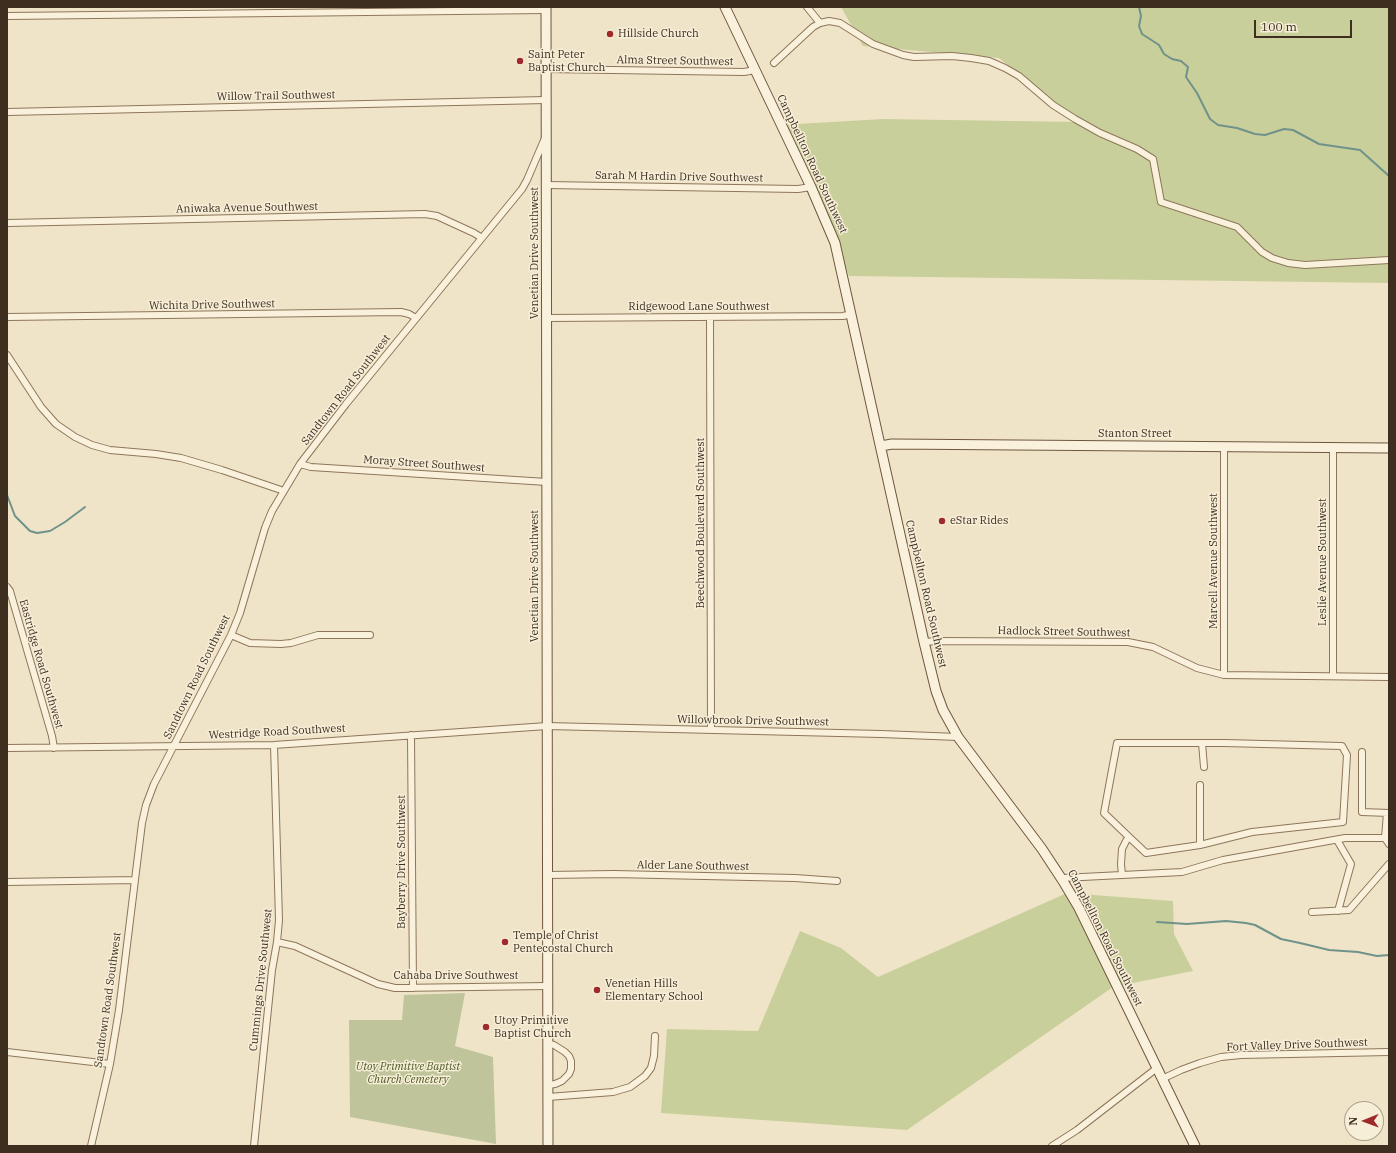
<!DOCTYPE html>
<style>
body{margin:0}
#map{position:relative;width:1396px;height:1153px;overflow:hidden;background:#f0e4c8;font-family:"IBM Plex Serif",serif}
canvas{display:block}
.frame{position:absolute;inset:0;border:8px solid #3d2e20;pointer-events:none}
.north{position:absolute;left:1344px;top:1101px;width:40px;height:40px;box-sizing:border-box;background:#f7eed8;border:1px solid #ada18e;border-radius:50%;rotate:269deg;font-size:11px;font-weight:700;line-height:16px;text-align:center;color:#3d2e20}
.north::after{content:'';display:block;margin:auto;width:14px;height:18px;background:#9e2a2b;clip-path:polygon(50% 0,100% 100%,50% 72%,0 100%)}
.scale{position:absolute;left:1254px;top:20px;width:98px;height:18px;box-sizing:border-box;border:2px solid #3d2e20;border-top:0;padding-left:5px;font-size:12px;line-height:14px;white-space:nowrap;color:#3d2e20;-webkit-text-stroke:3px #f7eed8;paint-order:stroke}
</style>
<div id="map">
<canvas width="1396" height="1153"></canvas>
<div class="frame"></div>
<div class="north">N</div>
<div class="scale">100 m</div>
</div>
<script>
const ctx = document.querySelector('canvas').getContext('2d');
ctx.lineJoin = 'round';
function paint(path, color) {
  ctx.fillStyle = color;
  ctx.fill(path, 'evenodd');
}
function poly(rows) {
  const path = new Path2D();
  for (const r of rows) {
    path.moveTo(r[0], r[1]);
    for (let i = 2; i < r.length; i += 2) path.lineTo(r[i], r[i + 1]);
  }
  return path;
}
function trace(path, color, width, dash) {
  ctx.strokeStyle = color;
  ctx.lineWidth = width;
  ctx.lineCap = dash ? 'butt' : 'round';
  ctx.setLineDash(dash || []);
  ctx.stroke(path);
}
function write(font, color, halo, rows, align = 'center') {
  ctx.font = font + ' "IBM Plex Serif",serif';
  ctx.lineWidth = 3;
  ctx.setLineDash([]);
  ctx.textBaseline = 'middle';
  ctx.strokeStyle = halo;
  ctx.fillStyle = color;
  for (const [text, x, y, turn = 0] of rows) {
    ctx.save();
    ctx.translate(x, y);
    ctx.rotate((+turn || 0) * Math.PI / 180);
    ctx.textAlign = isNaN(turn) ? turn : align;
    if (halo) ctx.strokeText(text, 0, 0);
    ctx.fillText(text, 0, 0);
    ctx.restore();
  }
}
paint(poly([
 [841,7,1389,7,1389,283,849,276,831,228,780,125,883,119,1080,122,999,58,863,46],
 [1067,893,1173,901,1174,934,1193,971,1113,987,907,1130,661,1113,667,1029,758,1031,800,931,841,948,878,977]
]), '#c9cf9b');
paint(poly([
 [465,993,455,1046,493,1057,496,1144,350,1117,349,1020,402,1020,404,995]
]), '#bfc49a');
trace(poly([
 [1139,7,1141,16,1139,26,1142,34,1159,45,1164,54,1172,59,1181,61,1188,67,1186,77,1197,93,1210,119,1218,125,1237,128,1255,134,1265,135,1284,129,1293,130,1319,144,1360,150,1389,176],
 [7,495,15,516,30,531,37,533,50,531,65,522,85,507],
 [1157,922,1187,924,1226,921,1246,923,1255,925,1281,939,1300,943,1329,950,1358,952,1377,956,1389,955]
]), '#6f938a', 2);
const street = poly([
 [807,7,820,23],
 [7,16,546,10],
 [774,63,813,27,820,23,829,21,840,23,873,44,903,55,914,57,952,56,971,58,989,61,1005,68,1019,76,1053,105,1075,119,1100,133,1137,149,1153,159,1161,202,1237,227,1262,252,1272,258,1288,263,1305,265,1389,260],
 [546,69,744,72,755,70],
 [7,112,546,100],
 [546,185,798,189,811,187],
 [7,223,425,214,437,216,474,233,482,238],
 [7,317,401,312,409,314,416,318],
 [710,317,711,730],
 [547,318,843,316,852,314],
 [7,355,41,407,56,424,75,437,92,445,110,450,156,454,181,458,222,470,284,491],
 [1333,448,1333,676],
 [300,464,311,467,547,482],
 [7,587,10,591,52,736,54,748],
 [231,635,250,643,281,644,291,643,318,635,370,635],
 [924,642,938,641,1128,642,1153,647,1197,668,1224,675,1389,677],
 [1224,675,1224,447],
 [411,735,413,988],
 [1202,743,1204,767],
 [7,748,274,745,547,726,881,734,958,737],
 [1362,752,1362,812,1389,813],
 [1200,785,1200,845],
 [1387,813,1385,838,1389,844],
 [1337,840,1351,864,1338,911],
 [548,875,614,874,795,878,837,881],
 [1122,875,1121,864,1122,849,1126,841,1129,837,1146,853,1200,845,1252,832,1343,822,1347,755,1342,746,1224,743,1117,743,1104,813,1129,837],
 [1062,878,1182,872,1223,860,1345,838,1385,838],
 [7,882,135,880],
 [1312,912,1349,910,1389,864],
 [277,942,295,946,378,984,395,988,548,986],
 [548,1043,554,1045,565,1052,569,1056,571,1061,571,1069,569,1074,562,1081,555,1084,548,1085],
 [7,1052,110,1064],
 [1162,1079,1181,1070,1200,1063,1221,1057,1241,1055,1389,1052],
 [548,1097,613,1092,630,1087,645,1076,651,1068,654,1056,655,1036],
 [91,1146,110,1064,119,1010,142,823,146,805,154,784,231,635,240,613,265,528,272,511,300,464,346,404,522,189,527,180,545,138],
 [254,1146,272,970,277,942,279,920,274,745],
 [1052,1146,1077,1130,1157,1068]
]);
const secondary = poly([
 [546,7,548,1146],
 [725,7,811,187,835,243,924,642,936,691,943,710,958,737,1042,849,1063,881,1079,908,1195,1146],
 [881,446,892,444,1389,448]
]);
trace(street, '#8d765c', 8);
trace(secondary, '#6f573f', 11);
trace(street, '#faf1dc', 6);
trace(secondary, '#faf1dc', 9);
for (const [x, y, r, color] of [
 [610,34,4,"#9e2a2b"],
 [520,61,4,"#9e2a2b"],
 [942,521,4,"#9e2a2b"],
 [505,942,4,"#9e2a2b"],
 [597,990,4,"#9e2a2b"],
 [486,1027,4,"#9e2a2b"]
]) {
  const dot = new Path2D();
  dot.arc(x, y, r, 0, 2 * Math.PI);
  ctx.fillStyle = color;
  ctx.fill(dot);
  trace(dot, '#f7eed8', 1.5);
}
write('11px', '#3d2e20', '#f7eed8', [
 ["Hillside Church",618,34],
 ["Saint Peter",528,55],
 ["Baptist Church",528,68],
 ["eStar Rides",950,521],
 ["Temple of Christ",513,936],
 ["Pentecostal Church",513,949],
 ["Venetian Hills",605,984],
 ["Elementary School",605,997],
 ["Utoy Primitive",494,1021],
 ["Baptist Church",494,1034]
], 'left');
write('11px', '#3d2e20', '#f7eed8', [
 ["Alma Street Southwest",675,61,1],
 ["Willow Trail Southwest",276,96,-1],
 ["Campbellton Road Southwest",812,164,65],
 ["Sarah M Hardin Drive Southwest",679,177,1],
 ["Aniwaka Avenue Southwest",247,208,-1],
 ["Venetian Drive Southwest",535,253,-90],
 ["Wichita Drive Southwest",212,305,-1],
 ["Ridgewood Lane Southwest",699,307],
 ["Sandtown Road Southwest",346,390,-52],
 ["Stanton Street",1135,434],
 ["Moray Street Southwest",424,464,4],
 ["Beechwood Boulevard Southwest",701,523,-90],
 ["Marcell Avenue Southwest",1214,561,-90],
 ["Leslie Avenue Southwest",1323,562,-90],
 ["Venetian Drive Southwest",535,576,-90],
 ["Campbellton Road Southwest",926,594,77],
 ["Hadlock Street Southwest",1064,632,1],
 ["Eastridge Road Southwest",41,664,74],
 ["Sandtown Road Southwest",197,677,-64],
 ["Willowbrook Drive Southwest",753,721,1],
 ["Westridge Road Southwest",277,732,-3],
 ["Bayberry Drive Southwest",402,862,-90],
 ["Alder Lane Southwest",693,866,1],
 ["Campbellton Road Southwest",1105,938,63],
 ["Cahaba Drive Southwest",456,976],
 ["Cummings Drive Southwest",261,980,-84],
 ["Sandtown Road Southwest",108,1000,-82],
 ["Fort Valley Drive Southwest",1297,1045,-2]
]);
write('italic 11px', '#4d5a26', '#f7eed8', [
 ["Utoy Primitive Baptist",408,1067],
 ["Church Cemetery",408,1080]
]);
</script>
